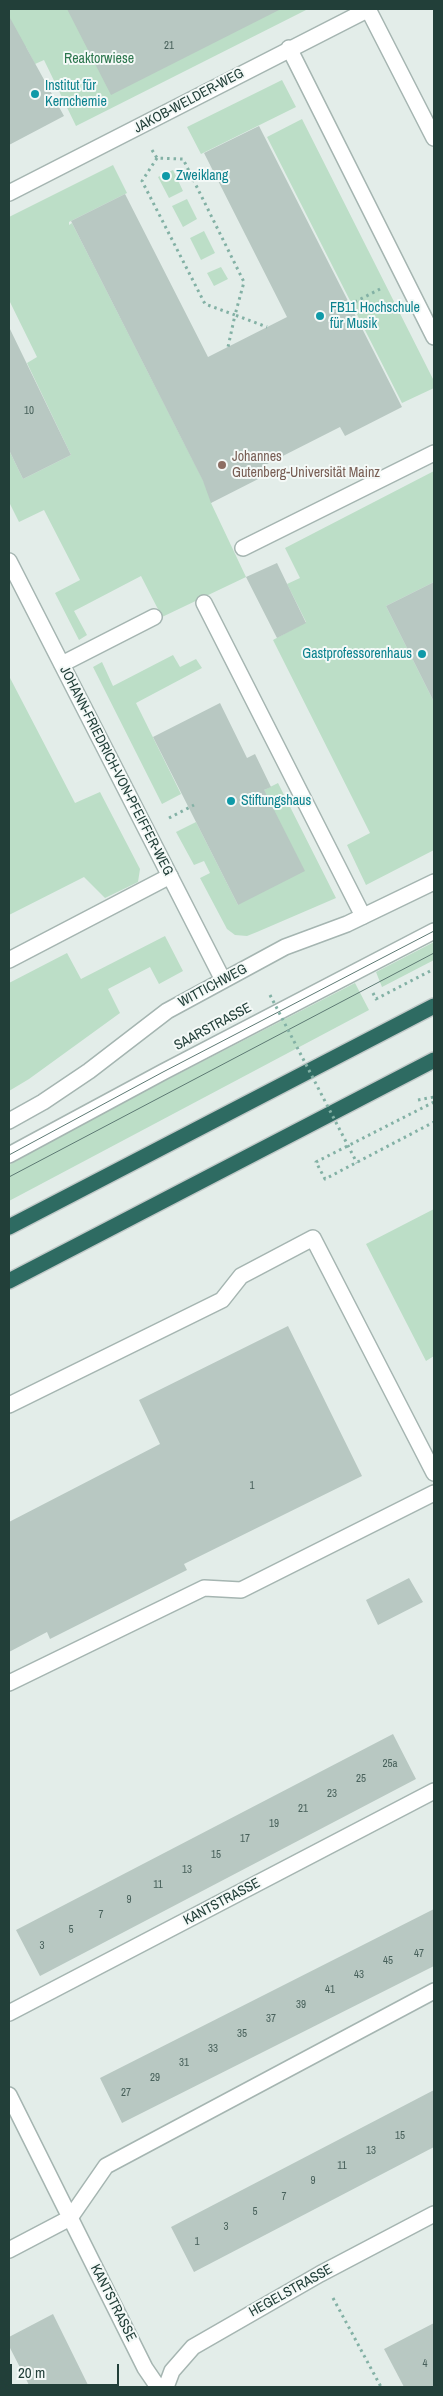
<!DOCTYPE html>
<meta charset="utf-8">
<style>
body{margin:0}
#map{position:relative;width:443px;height:2396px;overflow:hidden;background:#e3ede9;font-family:"Archivo Narrow",sans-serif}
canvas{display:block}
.frame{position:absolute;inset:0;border:10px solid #223f39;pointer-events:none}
.scale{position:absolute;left:10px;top:2364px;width:109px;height:22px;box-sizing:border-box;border:2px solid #223f39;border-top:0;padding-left:6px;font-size:15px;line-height:18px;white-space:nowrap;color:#223f39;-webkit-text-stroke:4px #f4f9f7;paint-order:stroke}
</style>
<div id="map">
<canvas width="443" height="2396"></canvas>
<div class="frame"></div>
<div class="scale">20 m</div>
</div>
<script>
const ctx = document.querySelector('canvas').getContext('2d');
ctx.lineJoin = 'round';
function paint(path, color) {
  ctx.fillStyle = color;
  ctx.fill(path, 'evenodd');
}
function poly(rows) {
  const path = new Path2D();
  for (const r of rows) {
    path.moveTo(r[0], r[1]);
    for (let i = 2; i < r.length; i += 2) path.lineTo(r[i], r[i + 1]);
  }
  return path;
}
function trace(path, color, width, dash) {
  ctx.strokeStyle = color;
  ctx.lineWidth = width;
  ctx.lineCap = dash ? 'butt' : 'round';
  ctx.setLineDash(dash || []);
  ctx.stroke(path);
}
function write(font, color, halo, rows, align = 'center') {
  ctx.font = font + ' "Archivo Narrow",sans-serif';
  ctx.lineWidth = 4;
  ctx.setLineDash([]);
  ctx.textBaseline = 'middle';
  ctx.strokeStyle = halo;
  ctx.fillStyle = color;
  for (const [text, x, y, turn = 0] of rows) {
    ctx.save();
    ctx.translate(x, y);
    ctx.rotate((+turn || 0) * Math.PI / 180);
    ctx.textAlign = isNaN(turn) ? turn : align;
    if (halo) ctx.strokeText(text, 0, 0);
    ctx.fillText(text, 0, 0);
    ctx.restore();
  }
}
paint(poly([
 [9,9,308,9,76,126,44,60,35,64,26,47,9,56],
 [282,80,296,107,201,154,187,127],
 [302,119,434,381,434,388,402,403,267,137],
 [113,165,127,193,69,222,69,225,72,223,213,500,211,503,246,577,162,617,141,576,74,611,87,635,79,640,55,593,80,580,44,510,19,522,9,502,9,450,23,479,71,455,27,363,37,357,9,300,9,217],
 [173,170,183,191,169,198,158,177],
 [187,199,197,219,183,227,172,206],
 [204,231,215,253,201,260,190,238],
 [221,267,228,279,214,286,207,273],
 [434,471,434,582,386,606,434,702,434,850,366,885,347,845,370,833,273,640,306,622,287,584,300,578,285,548],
 [173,655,180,667,196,659,202,668,136,703,181,794,162,804,93,667,102,662,113,686],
 [9,676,75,803,100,792,140,869,138,882,105,898,84,877,9,915],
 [278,783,336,898,257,932,247,936,235,935,227,929,200,878,210,873,204,861,194,865,176,832,196,822,238,905,264,790],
 [165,936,183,971,159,984,150,967,108,989,120,1013,29,1079,9,1091,9,983,67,953,81,979],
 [434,942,434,960,382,987,376,972],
 [355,983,369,1010,9,1201,9,1165,81,1124],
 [434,1209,434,1356,426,1361,366,1244]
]), '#bcdec7');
paint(poly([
 [67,9,281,9,111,95],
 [9,16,64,116,9,145],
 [259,126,402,407,345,436,340,427,265,465,270,473,211,503,203,481,71,221,125,194,208,357,287,317,204,153],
 [9,327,71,455,23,479,9,450],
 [277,563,306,623,277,638,246,577],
 [434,582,434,702,386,606],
 [220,703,247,758,255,754,271,787,264,790,305,871,238,905,153,737],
 [288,1326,362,1476,184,1564,187,1570,50,1639,47,1632,9,1652,9,1522,160,1444,139,1400],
 [409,1578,423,1602,378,1625,366,1600],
 [393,1734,416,1779,40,1976,16,1930],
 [434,1909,434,1966,122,2123,100,2078],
 [434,2090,434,2147,194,2272,171,2227],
 [53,2314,89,2387,30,2387,9,2346,9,2337],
 [434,2323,434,2387,404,2387,384,2349]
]), '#b8c8c2');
const lane = poly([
 [368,9,434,138],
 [289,48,434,337],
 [243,548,434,453],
 [204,603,363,916],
 [62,664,154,617],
 [9,960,170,876],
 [9,1155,163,1072,434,931],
 [9,1405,222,1300,241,1276,313,1238,434,1473],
 [9,1683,204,1588,241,1590,434,1493],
 [9,2013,434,1791],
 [70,2218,106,2166,434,1991]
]);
const street = poly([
 [9,193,369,9],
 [9,561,223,980],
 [9,1121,43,1102,89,1071,167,1011,285,947,347,924,434,882],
 [9,2095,145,2368,158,2387],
 [9,2250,70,2218],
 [166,2387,172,2371,193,2347,320,2274,434,2214]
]);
const highway = poly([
 [9,1227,434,1006],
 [9,1281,434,1060]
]);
trace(lane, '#a5b5b1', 18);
trace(street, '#a5b5b1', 18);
trace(highway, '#c1c9c8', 18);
trace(poly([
 [152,150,157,158,183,159,244,282,235,315,267,327],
 [157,158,142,181,205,304,235,315,228,347],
 [349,305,380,289],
 [169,818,194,805],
 [373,993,376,999,434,969],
 [418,1100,434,1097],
 [434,1102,316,1162,325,1179,434,1122],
 [333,2298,381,2387]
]), '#83b1a5', 3, [2.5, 4]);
trace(lane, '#fff', 15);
trace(street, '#fff', 15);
trace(highway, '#2e6b62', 15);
trace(poly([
 [9,1155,163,1072,434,931],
 [9,1177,434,953]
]), '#5d7a74', 1);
trace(poly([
 [270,995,357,1163]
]), '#83b1a5', 3, [2.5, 4]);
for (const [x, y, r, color] of [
 [35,94,5,"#0f9aa8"],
 [166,176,5,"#0f9aa8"],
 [320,316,5,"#0f9aa8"],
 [222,465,5,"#8d6e63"],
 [422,654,5,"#0f9aa8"],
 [231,801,5,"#0f9aa8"]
]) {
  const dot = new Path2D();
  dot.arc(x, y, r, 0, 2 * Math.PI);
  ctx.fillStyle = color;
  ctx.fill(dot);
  trace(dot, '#f4f9f7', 2);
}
write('11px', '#48615b', null, [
 ["21",169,46],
 ["10",29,411],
 ["1",252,1486],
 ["25a",390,1764],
 ["25",361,1779],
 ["23",332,1794],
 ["21",303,1809],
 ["19",274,1824],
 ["17",245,1839],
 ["15",216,1855],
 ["13",187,1870],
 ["11",158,1885],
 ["9",129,1900],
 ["7",101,1915],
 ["5",71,1930],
 ["3",42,1946],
 ["47",419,1954],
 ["45",388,1961],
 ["43",359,1975],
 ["41",330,1990],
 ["39",301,2005],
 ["37",271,2019],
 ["35",242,2034],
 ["33",213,2049],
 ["31",184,2063],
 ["29",155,2078],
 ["27",126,2093],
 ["15",400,2136],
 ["13",371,2151],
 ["11",342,2166],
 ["9",313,2181],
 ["7",284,2197],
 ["5",255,2212],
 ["3",226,2227],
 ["1",197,2242],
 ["4",425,2364]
]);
write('14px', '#2c764d', '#f4f9f7', [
 ["Reaktorwiese",99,59]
]);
write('14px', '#0d838f', '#f4f9f7', [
 ["Institut für",45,86],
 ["Kernchemie",45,102],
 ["Zweiklang",176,176],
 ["FB11 Hochschule",330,308],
 ["für Musik",330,324],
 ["Gastprofessorenhaus",412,654,"right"],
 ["Stiftungshaus",241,801]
], 'left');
write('14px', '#223f39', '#f4f9f7', [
 ["JAKOB-WELDER-WEG",189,101,-28],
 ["JOHANN-FRIEDRICH-VON-PFEIFFER-WEG",116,771,63],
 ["WITTICHWEG",213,986,-28],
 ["SAARSTRASSE",213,1027,-28],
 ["KANTSTRASSE",222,1902,-28],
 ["HEGELSTRASSE",291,2291,-29],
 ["KANTSTRASSE",113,2303,63]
]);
write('14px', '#785e54', '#f4f9f7', [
 ["Johannes",232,457],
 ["Gutenberg-Universität Mainz",232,473]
], 'left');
</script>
